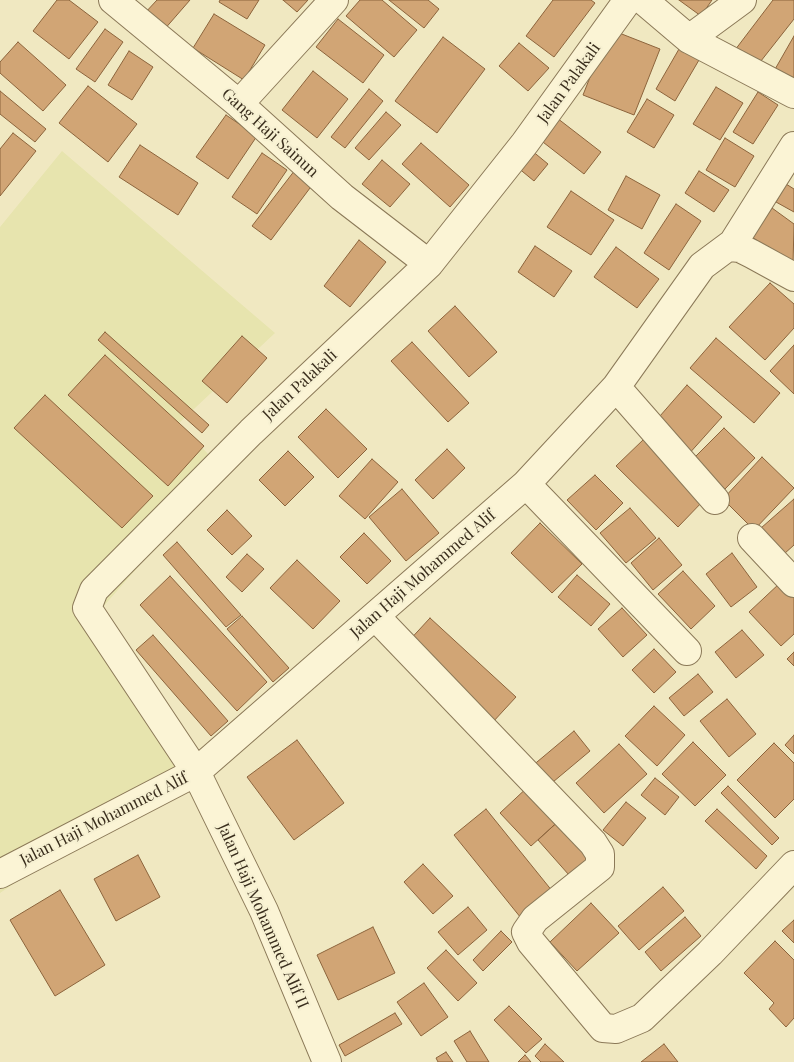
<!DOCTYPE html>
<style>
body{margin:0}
canvas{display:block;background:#f0e8c1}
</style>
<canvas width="794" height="1062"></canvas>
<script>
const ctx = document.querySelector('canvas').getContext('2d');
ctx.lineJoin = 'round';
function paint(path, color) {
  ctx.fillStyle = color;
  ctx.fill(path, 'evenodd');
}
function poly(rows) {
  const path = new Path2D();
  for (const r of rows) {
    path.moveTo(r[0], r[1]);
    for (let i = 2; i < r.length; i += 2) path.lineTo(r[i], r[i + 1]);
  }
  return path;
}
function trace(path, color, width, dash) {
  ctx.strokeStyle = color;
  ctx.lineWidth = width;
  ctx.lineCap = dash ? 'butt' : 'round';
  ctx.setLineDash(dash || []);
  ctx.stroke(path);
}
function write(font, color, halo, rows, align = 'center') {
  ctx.font = font + ' "Playfair Display",serif';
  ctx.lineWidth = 4.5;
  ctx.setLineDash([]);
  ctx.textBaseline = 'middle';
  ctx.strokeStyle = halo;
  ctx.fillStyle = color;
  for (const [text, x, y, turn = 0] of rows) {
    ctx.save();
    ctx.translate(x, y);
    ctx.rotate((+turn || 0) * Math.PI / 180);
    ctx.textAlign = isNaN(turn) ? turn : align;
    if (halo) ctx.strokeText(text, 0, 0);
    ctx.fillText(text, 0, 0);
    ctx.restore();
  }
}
paint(poly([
 [62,151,275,333,179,423,223,470,95,616,188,766,0,893,0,227]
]), '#e7e4ae');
const building = poly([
 [57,0,69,0,98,22,69,59,33,31,57,0],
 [157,0,190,0,163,31,144,14,157,0],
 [220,0,259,0,247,19,219,2,220,0],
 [283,0,308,0,297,12,283,0],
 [360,0,382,0,417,30,394,57,346,16,360,0],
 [389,0,428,0,439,9,424,28,389,0],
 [553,0,591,0,595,3,554,57,526,36,553,0],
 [679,0,712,0,701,16,679,0],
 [773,0,794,0,794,19,757,66,735,50,773,0],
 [214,14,265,45,244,80,193,48,214,14],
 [338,19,384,55,363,83,316,47,338,19],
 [105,29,123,42,95,82,76,69,105,29],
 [609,29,660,49,634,115,583,95,609,29],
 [794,36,794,91,770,78,794,36],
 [443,37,485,69,437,133,395,101,443,37],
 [18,42,66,85,43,111,0,73,0,62,18,42],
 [519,43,549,68,528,91,499,66,519,43],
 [679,49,699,60,675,101,656,89,679,49],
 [129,51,153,67,132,100,108,85,129,51],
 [313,71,348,99,317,138,282,110,313,71],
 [88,86,137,124,108,162,59,123,88,86],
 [716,87,743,103,720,140,693,124,716,87],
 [369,89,383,101,345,148,331,137,369,89],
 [0,91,46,129,35,142,0,114,0,91],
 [758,92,778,105,753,144,733,132,758,92],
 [647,99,674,115,654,148,627,132,647,99],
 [386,112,401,125,369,160,355,148,386,112],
 [226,115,257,136,228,179,196,157,226,115],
 [557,118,601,152,584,174,539,139,557,118],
 [13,133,36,151,0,196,0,149,13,133],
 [725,138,754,156,735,187,706,170,725,138],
 [421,143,469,185,450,207,402,164,421,143],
 [140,145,198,183,178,215,119,177,140,145],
 [531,150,548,164,534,181,517,167,531,150],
 [262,153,287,170,257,214,232,197,262,153],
 [382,160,410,184,390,207,362,184,382,160],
 [295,170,313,184,271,240,252,226,295,170],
 [699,171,729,190,714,212,685,193,699,171],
 [626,176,660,195,642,229,608,210,626,176],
 [786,184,794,189,794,212,776,202,786,184],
 [571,191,614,220,591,255,547,227,571,191],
 [676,204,701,221,669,270,644,253,676,204],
 [772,208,794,224,793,265,752,237,772,208],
 [359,240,386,262,350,307,324,286,359,240],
 [535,246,572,271,554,297,518,272,535,246],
 [616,247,659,279,637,308,594,277,616,247],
 [770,283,794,304,794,328,765,360,729,327,770,283],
 [455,306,497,352,469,377,428,331,455,306],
 [105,332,209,425,202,433,98,340,105,332],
 [242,336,267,358,227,403,202,381,242,336],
 [716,338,780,393,754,423,690,368,716,338],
 [412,342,469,403,448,422,391,361,412,342],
 [794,345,794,394,770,371,794,345],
 [105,355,204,446,168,486,68,395,105,355],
 [687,385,722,417,687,456,653,424,687,385],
 [45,395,153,496,122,528,14,428,45,395],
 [326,409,367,449,338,478,298,437,326,409],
 [724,428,755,458,725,489,694,458,724,428],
 [644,439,705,499,678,527,616,466,644,439],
 [447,449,465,468,433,499,415,480,447,449],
 [288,451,314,477,285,506,259,480,288,451],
 [762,457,794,488,754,530,723,499,762,457],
 [372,459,398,482,365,519,339,496,372,459],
 [595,475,623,503,596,530,567,500,595,475],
 [402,489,439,533,406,561,369,517,402,489],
 [794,499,794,545,784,554,761,528,794,499],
 [630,508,656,538,626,563,600,533,630,508],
 [227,510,252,536,232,555,207,530,227,510],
 [540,523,582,564,552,593,511,553,540,523],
 [364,533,391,561,367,584,340,557,364,533],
 [659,538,682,565,653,590,631,563,659,538],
 [177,542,241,615,226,627,163,555,177,542],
 [732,553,757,587,731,607,706,574,732,553],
 [247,554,264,569,242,592,226,577,247,554],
 [297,560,340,601,313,629,270,588,297,560],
 [683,571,715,606,691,629,658,594,683,571],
 [577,575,610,604,591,626,558,597,577,575],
 [170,576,267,682,237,711,140,605,170,576],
 [780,583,794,598,794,634,781,646,749,612,780,583],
 [622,608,647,635,623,657,598,629,622,608],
 [242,616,289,668,273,682,227,629,242,616],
 [430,618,516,697,492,723,406,644,430,618],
 [742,630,764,655,736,678,715,652,742,630],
 [153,635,228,721,211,736,136,650,153,635],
 [654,649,676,672,654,693,632,670,654,649],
 [794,652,794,666,787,659,794,652],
 [698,674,713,692,684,716,669,698,698,674],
 [727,699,756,734,729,757,700,721,727,699],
 [654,706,685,735,657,766,625,736,654,706],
 [574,731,590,751,547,787,531,767,574,731],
 [794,735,794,754,785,745,794,735],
 [297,740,344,803,294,840,247,777,297,740],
 [693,742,726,775,695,806,662,774,693,742],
 [774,743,794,763,794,799,775,818,737,780,774,743],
 [619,744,647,774,604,813,576,783,619,744],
 [655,778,679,797,665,815,641,795,655,778],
 [531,784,562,818,531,846,500,813,531,784],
 [728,786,779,838,772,845,721,793,728,786],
 [626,802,646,818,623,846,603,830,626,802],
 [486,809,553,892,521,918,454,835,486,809],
 [717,809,767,856,756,869,705,821,717,809],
 [564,816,596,852,569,875,538,840,564,816],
 [138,855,160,897,116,921,94,879,138,855],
 [423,864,453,896,433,914,404,882,423,864],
 [663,887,684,911,639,950,618,926,663,887],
 [60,890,105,965,55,996,10,920,60,890],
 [591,903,619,933,577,971,550,942,591,903],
 [468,907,487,930,458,955,438,932,468,907],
 [685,917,701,936,661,971,645,952,685,917],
 [794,920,794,943,782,931,794,920],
 [373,927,395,973,338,1000,317,955,373,927],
 [501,931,512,942,483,971,473,960,501,931],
 [775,941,794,960,794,1018,786,1027,769,1009,774,1003,744,973,775,941],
 [446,950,477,983,458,1001,427,968,446,950],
 [424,983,448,1017,421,1036,397,1002,424,983],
 [509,1006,542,1039,526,1053,494,1020,509,1006],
 [395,1013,402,1024,345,1056,339,1045,395,1013],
 [470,1031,489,1062,467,1062,454,1041,470,1031],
 [545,1044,564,1062,541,1062,535,1056,545,1044],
 [664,1044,678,1062,641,1062,664,1044],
 [446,1052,453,1062,438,1062,436,1058,446,1052],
 [525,1055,531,1062,518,1062,525,1055]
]);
paint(building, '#d1a575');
trace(building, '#8c643c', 1);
const minor = poly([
 [113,0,239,104,342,197,429,264],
 [643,0,689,39,794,94],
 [689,39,742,0],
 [239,104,334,0],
 [730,247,740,248,752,254,794,277],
 [616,387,715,500],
 [526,484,687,651],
 [752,538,794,583],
 [375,616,593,843,600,854,600,867,535,919,526,932,531,942,603,1028,616,1029,642,1018,710,953,794,865],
 [0,874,196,772,526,484,616,387,702,266,733,243,794,146],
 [327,1062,264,911,196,772,87,608,94,590,251,432,429,264,525,143,628,0]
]);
trace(minor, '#8b7958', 30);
trace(minor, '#fbf4d5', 28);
write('16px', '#3a2e1d', '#f7f1d2', [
 ["Jalan Palakali",569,83,-54],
 ["Gang Haji Sainun",270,133,42],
 ["Jalan Palakali",300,385,-43],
 ["Jalan Haji Mohammed Alif",423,574,-41],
 ["Jalan Haji Mohammed Alif",104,819,-27],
 ["Jalan Haji Mohammed Alif II",263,916,66]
]);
</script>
